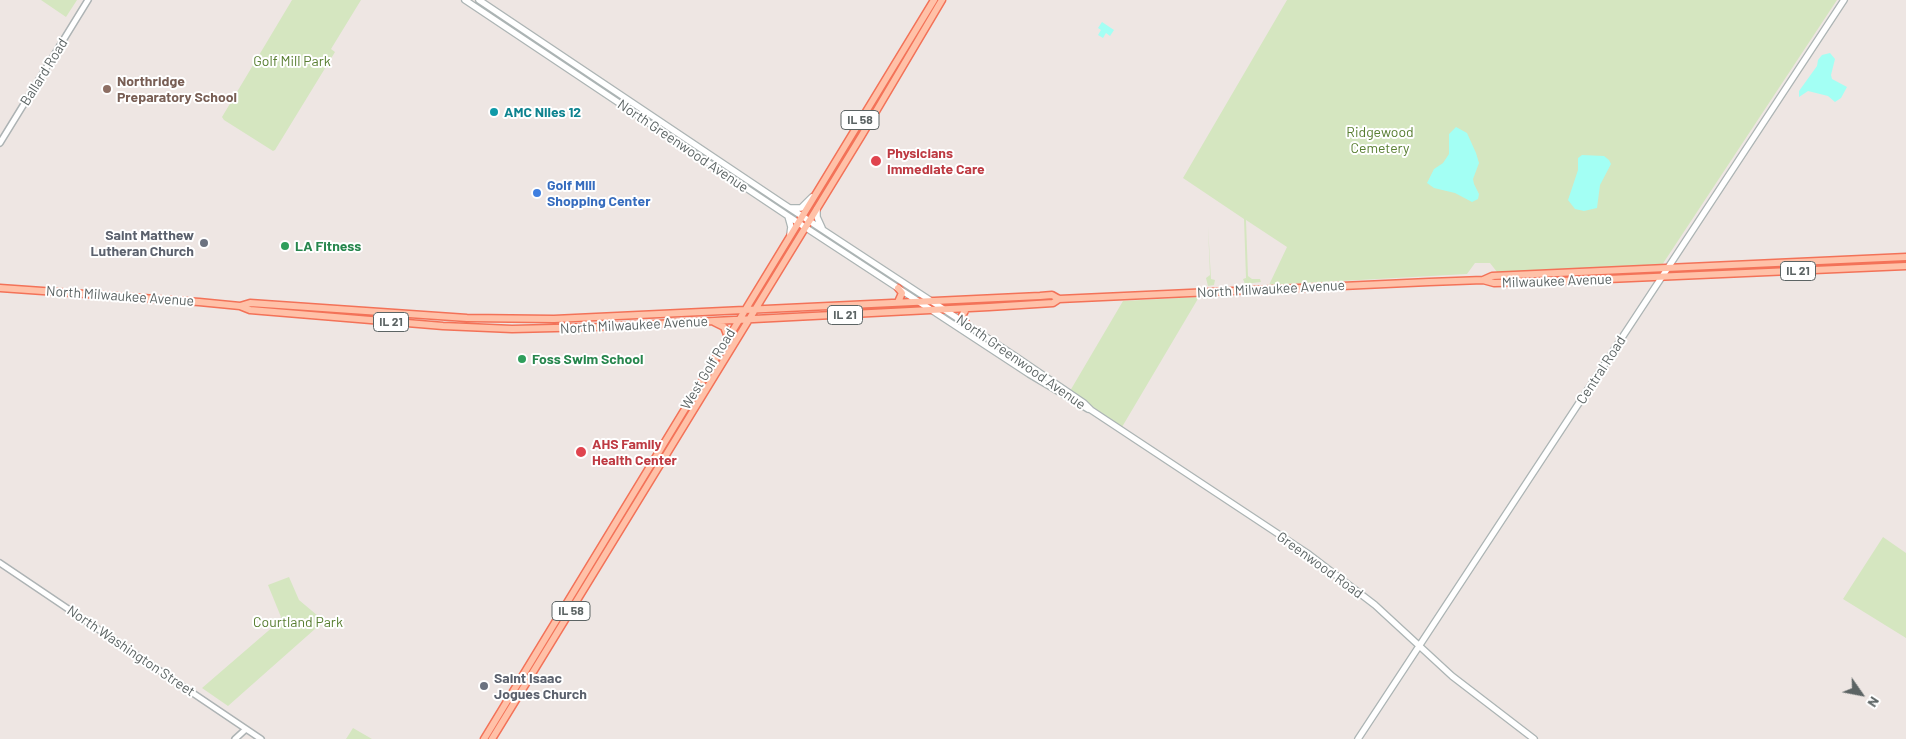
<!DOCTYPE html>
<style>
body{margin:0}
#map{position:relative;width:1906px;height:739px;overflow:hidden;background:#eee6e3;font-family:Barlow,sans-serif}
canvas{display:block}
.north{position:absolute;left:1836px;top:669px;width:50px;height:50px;-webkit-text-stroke:4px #fff;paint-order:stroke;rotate:123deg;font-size:14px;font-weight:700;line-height:20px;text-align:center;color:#5c6464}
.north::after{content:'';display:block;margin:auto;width:18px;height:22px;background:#5c6464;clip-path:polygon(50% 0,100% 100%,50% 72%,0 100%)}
</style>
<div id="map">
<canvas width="1906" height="739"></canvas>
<div class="north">N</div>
</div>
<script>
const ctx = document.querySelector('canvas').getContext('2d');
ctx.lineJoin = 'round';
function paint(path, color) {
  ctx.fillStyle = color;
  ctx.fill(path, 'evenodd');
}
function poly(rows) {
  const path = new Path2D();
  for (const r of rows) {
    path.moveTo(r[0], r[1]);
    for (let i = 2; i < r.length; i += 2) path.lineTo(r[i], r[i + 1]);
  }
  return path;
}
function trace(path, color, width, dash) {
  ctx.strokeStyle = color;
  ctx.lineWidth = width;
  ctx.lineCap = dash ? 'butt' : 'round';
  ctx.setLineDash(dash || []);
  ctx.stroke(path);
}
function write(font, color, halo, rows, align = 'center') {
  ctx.font = font + ' Barlow,sans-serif';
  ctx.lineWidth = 4;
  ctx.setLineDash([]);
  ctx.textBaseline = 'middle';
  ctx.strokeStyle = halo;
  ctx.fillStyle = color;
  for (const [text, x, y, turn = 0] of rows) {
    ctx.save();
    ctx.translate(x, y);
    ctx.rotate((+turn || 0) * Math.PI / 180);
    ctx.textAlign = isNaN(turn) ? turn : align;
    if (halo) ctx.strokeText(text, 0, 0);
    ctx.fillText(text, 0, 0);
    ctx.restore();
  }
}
paint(poly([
 [41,0,77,0,66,17],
 [292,0,361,0,331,49,335,52,275,150,273,151,224,120,222,117],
 [1287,0,1837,0,1662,265,1497,272,1490,263,1475,263,1467,274,1269,285,1287,247,1246,220,1248,276,1252,279,1260,279,1261,282,1245,284,1243,279,1246,278,1244,219,1183,178],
 [1208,226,1211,279,1215,280,1214,285,1208,286,1206,278,1210,275],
 [1199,297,1122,427,1070,391,1123,301],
 [1883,537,1906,553,1906,638,1843,599],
 [289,577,299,600,324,621,228,706,202,688,275,625,281,617,268,585],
 [353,728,372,739,346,739]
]), '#d5e6c0');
paint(poly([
 [1102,22,1114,30,1110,36,1106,33,1103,38,1098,35,1101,30,1098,28],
 [1830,53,1835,59,1831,75,1832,79,1847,87,1841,98,1835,102,1828,96,1808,91,1799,97,1799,91,1817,66,1818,60,1822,55],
 [1456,127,1467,133,1476,153,1479,163,1473,179,1474,184,1479,194,1478,199,1472,202,1455,193,1434,188,1427,183,1434,169,1443,163,1449,154,1449,134],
 [1582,155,1604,156,1609,160,1611,164,1600,185,1597,208,1584,211,1575,209,1568,200,1578,170,1578,158]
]), '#a3fff4');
const tertiary = poly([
 [0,143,88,0],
 [0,563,261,739],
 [235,739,246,729]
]);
const secondary = poly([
 [465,0,788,216,1029,374,1088,409],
 [479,0,782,203,1015,356,1084,403,1091,410,1307,553,1375,605,1452,676,1534,739],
 [791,208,801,208,812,197],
 [817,209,817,217,822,228],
 [788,216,791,227,790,234],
 [1358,739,1844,0]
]);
const primary = poly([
 [1483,280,1492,276,1906,257],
 [0,288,199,302,240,306,250,310,443,326,512,329,597,327,989,307,1053,303,1059,299],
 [898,288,902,293,898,302],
 [240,306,250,303,467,318,554,319,1040,296,1052,295,1059,299,1429,282,1483,280,1494,283,1539,282,1906,266],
 [966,309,962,316,966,323],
 [714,322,724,327,728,337],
 [484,739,934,0],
 [492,739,862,135,942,0]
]);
trace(tertiary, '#adb3b4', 8);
trace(secondary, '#acb4b4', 8);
trace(primary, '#f37258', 9);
trace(tertiary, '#fff', 5);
trace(secondary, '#fff', 5.5);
trace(primary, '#ffc1a8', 6);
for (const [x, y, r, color] of [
 [107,89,5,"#8d6e63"],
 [494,112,5,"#0f9aa8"],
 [876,161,6,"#e0444e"],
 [537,193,5,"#3f7fe0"],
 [204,243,5,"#6b7280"],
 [285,246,5,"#2e9e5b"],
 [522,359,5,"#2e9e5b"],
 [581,452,6,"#e0444e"],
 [484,686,5,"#6b7280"]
]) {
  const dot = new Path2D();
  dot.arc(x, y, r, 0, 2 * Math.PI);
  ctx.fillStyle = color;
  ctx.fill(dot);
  trace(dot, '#fff', 2);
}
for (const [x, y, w] of [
 [860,120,38],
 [1798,271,35],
 [845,315,35],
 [391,322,35],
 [571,611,38]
]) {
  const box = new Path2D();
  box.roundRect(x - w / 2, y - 9.5, w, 19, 4);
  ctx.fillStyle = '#fff';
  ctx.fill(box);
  trace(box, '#5c6464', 1);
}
write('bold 12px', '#5c6464', null, [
 ["IL 58",860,120],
 ["IL 21",1798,271],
 ["IL 21",845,315],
 ["IL 21",391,322],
 ["IL 58",571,611]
]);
write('14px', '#587e31', '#fff', [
 ["Golf Mill Park",292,61],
 ["Ridgewood",1380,132],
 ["Cemetery",1380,148],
 ["Courtland Park",298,622]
]);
write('14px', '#5c6464', '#fff', [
 ["Ballard Road",44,72,-58],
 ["North Greenwood Avenue",683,146,34],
 ["Milwaukee Avenue",1557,281,-2],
 ["North Milwaukee Avenue",1271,289,-3],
 ["North Milwaukee Avenue",120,296,4],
 ["North Milwaukee Avenue",634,325,-3],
 ["North Greenwood Avenue",1021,362,35],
 ["West Golf Road",708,369,-59],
 ["Central Road",1601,370,-57],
 ["Greenwood Road",1320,565,36],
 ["North Washington Street",131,651,34]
]);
write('bold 14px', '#785e54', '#fff', [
 ["Northridge",117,81],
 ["Preparatory School",117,97]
], 'left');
write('bold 14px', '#0d838f', '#fff', [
 ["AMC Niles 12",504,112]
], 'left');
write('bold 14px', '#be3a42', '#fff', [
 ["Physicians",887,153],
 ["Immediate Care",887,169],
 ["AHS Family",592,444],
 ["Health Center",592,460]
], 'left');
write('bold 14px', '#366cbe', '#fff', [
 ["Golf Mill",547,185],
 ["Shopping Center",547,201]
], 'left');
write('bold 14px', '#5b616d', '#fff', [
 ["Saint Matthew",194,235],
 ["Lutheran Church",194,251],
 ["Saint Isaac",494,678,"left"],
 ["Jogues Church",494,694,"left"]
], 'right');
write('bold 14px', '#27864d', '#fff', [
 ["LA Fitness",295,246],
 ["Foss Swim School",532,359]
], 'left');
</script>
